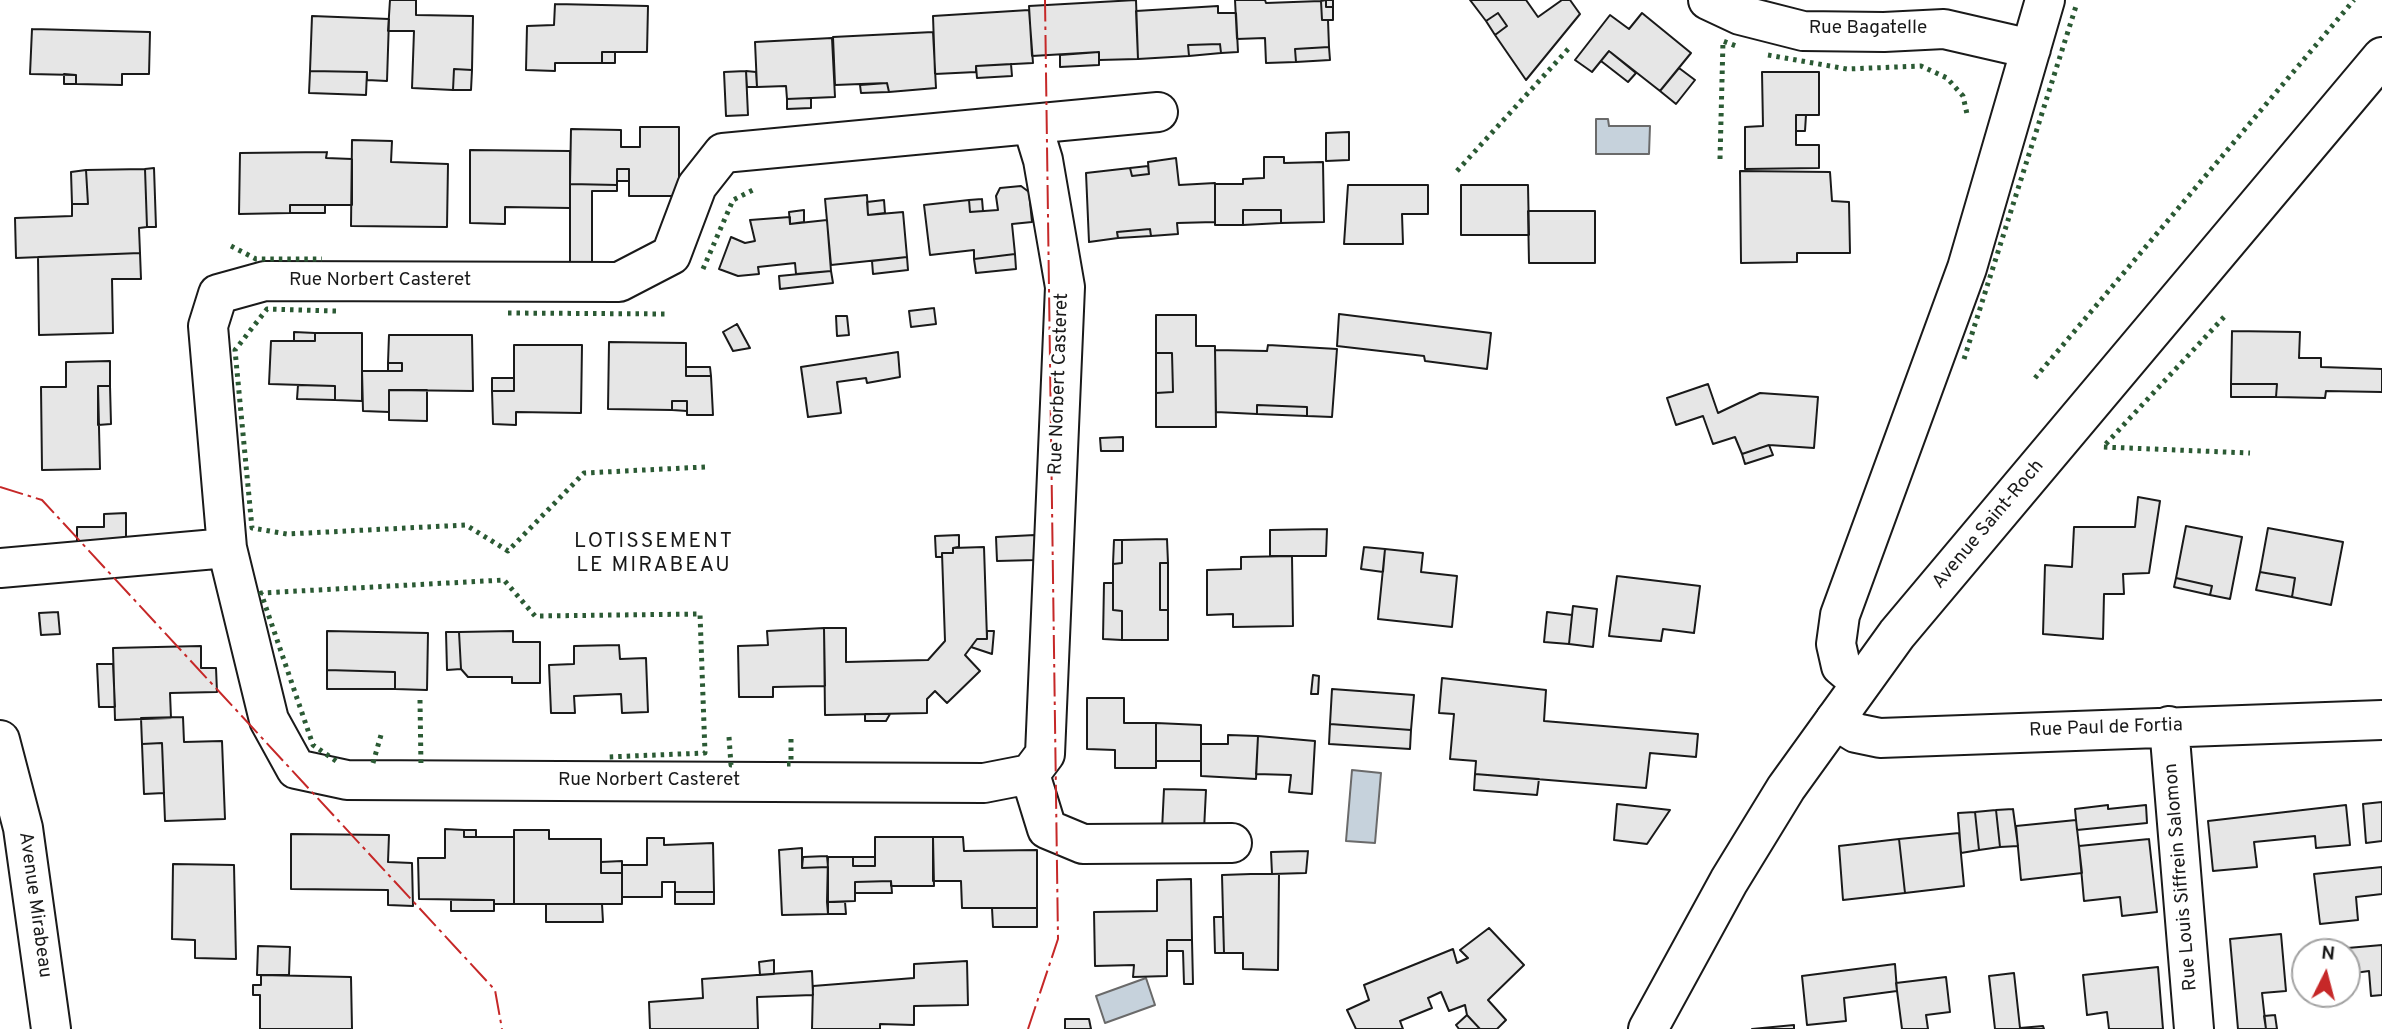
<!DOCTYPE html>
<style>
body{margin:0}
#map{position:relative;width:2382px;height:1029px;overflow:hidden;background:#fff;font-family:Overpass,sans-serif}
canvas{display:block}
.north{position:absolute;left:2291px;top:938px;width:70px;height:70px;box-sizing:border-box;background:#fff;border:2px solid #a3a3a3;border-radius:50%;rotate:6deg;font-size:19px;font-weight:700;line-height:28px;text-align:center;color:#1a1a1a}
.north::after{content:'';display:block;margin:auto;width:24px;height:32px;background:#c62828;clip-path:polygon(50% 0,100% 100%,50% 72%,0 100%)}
</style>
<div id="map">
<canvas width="2382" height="1029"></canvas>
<div class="north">N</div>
</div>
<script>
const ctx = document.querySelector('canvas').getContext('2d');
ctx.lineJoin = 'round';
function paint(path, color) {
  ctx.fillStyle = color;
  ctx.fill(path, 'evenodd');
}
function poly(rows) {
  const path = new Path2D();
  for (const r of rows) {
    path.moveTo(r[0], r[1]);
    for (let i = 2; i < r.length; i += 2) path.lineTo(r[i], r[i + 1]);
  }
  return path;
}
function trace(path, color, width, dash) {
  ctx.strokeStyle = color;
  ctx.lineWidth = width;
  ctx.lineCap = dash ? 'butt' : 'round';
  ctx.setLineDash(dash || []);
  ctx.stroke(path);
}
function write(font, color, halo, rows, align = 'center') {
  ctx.font = font + ' Overpass,sans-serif';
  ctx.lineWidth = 5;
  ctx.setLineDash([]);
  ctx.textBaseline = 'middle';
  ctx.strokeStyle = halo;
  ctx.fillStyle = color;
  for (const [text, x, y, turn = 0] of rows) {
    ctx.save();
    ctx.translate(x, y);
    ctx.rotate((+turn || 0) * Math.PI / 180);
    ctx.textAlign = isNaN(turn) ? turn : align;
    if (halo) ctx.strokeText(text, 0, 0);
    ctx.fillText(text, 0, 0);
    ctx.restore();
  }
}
const water = poly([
 [1596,119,1608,119,1609,126,1650,126,1649,154,1596,154,1596,119],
 [1352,770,1381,773,1375,843,1346,841,1352,770],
 [1146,978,1155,1005,1105,1023,1096,996,1146,978]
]);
paint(water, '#c6d2dc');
trace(water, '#6a6a6a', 2);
const building = poly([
 [390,0,416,0,416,15,473,16,472,70,454,69,453,90,412,88,414,31,388,31,390,0],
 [1136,0,1138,59,1099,60,1099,52,1032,56,1029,6,1136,0],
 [1235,0,1265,0,1266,3,1321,1,1322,20,1328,20,1329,47,1295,49,1296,62,1266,63,1265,38,1237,39,1235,0],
 [1326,0,1326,7,1333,7,1333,20,1322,20,1321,1,1326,0],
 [1326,0,1333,0,1333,7,1326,7,1326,0],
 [1470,0,1526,0,1538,17,1562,0,1570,0,1580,14,1526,80,1495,35,1507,26,1498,13,1486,21,1470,0],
 [555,4,648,6,647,52,602,52,602,63,555,63,555,71,526,70,527,26,554,25,555,4],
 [1218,6,1218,13,1236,13,1238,52,1221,53,1220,44,1188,45,1189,56,1138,59,1136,11,1218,6],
 [1029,10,1033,63,976,66,976,72,935,74,933,16,1029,10],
 [1498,13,1507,26,1495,35,1486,21,1498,13],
 [1642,13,1691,53,1660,91,1609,51,1592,72,1575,60,1610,15,1629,29,1642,13],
 [312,16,389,19,387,81,367,80,367,72,310,71,312,16],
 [32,29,150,32,149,74,122,74,122,85,76,84,76,75,30,74,32,29],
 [933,32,936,88,889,92,887,83,835,85,833,37,933,32],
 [832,38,835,97,787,99,786,86,757,87,755,42,832,38],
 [1220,44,1221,53,1189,56,1188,45,1220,44],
 [1329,47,1330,60,1296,62,1295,49,1329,47],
 [1609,51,1636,73,1628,82,1601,61,1609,51],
 [602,52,615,52,615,63,602,63,602,52],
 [1099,52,1099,65,1060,67,1060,55,1099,52],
 [1011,64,1012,76,977,78,976,66,1011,64],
 [1679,68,1695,80,1676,104,1660,91,1679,68],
 [454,69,472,70,471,90,453,90,454,69],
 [310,71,367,72,366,95,309,93,310,71],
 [746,71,756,72,757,87,747,87,746,71],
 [746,71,748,115,726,116,724,72,746,71],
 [1762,72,1819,72,1819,115,1796,115,1796,145,1819,145,1819,168,1745,169,1745,127,1763,126,1762,72],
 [64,74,76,75,76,84,64,84,64,74],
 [887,83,889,92,861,93,860,85,887,83],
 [811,98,811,108,787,109,787,99,811,98],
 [1796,115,1806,115,1805,131,1796,131,1796,115],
 [640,127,679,127,679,196,629,196,629,169,617,169,617,185,570,184,571,129,621,130,621,147,640,147,640,127],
 [1349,132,1349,160,1326,161,1326,133,1349,132],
 [352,140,392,141,391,162,448,164,447,227,351,226,352,140],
 [470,150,570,151,570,208,505,207,505,224,470,223,470,150],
 [327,152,326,158,352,159,352,205,290,205,290,213,239,214,240,153,327,152],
 [1264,157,1284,157,1284,163,1323,162,1324,222,1281,223,1281,210,1243,210,1243,225,1215,225,1215,184,1243,184,1243,179,1264,178,1264,157],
 [1176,158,1179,185,1215,183,1215,222,1177,223,1178,234,1151,236,1150,229,1117,232,1118,238,1089,242,1086,173,1130,168,1132,176,1149,174,1148,162,1176,158],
 [1148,166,1149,174,1132,176,1130,168,1148,166],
 [154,168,156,227,147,227,145,169,154,168],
 [145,169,147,227,139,228,140,253,16,258,15,218,72,216,72,204,88,204,86,170,145,169],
 [617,169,629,169,629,181,617,181,617,169],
 [86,170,88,204,72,204,71,172,86,170],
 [1740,171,1830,172,1832,201,1849,202,1850,253,1797,253,1797,262,1741,263,1740,171],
 [570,184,617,185,617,191,592,191,592,263,570,263,570,184],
 [1348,185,1428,185,1428,214,1402,214,1403,244,1344,244,1348,185],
 [1461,185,1528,185,1529,235,1461,235,1461,185],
 [1021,186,1029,192,1032,222,1012,224,1015,254,974,259,974,250,930,255,924,205,969,200,970,212,998,210,996,196,1000,188,1021,186],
 [867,195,868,215,903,212,907,257,831,265,825,199,867,195],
 [982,199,983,211,970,212,969,200,982,199],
 [884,200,885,213,868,215,867,202,884,200],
 [290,205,325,205,325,213,290,213,290,205],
 [804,210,804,222,790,224,789,212,804,210],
 [1243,210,1281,210,1281,223,1243,225,1243,210],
 [1528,211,1595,211,1595,263,1529,263,1528,211],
 [790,217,790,224,827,220,831,271,796,274,795,263,758,267,759,274,738,276,719,269,731,237,745,243,755,241,750,220,790,217],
 [1150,229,1151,236,1118,238,1117,232,1150,229],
 [140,253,141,279,112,279,113,333,39,335,38,257,140,253],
 [1015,254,1016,269,976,273,974,259,1015,254],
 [907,257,908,270,873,274,872,261,907,257],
 [831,271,833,283,780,289,779,276,831,271],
 [934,308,936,324,911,327,909,311,934,308],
 [1339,314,1491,333,1487,369,1425,361,1424,356,1337,346,1339,314],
 [1156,315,1196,315,1196,346,1215,346,1216,427,1156,427,1156,393,1173,392,1172,353,1156,353,1156,315],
 [836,316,847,316,849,335,837,336,836,316],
 [737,324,750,348,733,351,723,332,737,324],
 [2232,331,2300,332,2299,358,2321,358,2321,367,2382,369,2382,392,2326,391,2325,398,2276,397,2277,384,2231,384,2232,331],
 [294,332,315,333,315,341,294,341,294,332],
 [315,333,362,333,362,401,335,400,335,386,269,384,271,341,315,341,315,333],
 [389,335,472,335,473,391,389,390,389,412,363,411,362,371,402,371,402,363,388,363,389,335],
 [609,342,686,343,686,376,711,376,713,415,687,415,687,401,672,401,672,410,608,409,609,342],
 [514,345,582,345,581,413,516,412,516,425,493,424,492,391,514,391,514,345],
 [1268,345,1337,349,1332,417,1307,416,1307,407,1257,405,1257,414,1216,412,1215,350,1267,351,1268,345],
 [898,352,900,377,867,383,866,378,837,382,841,413,808,417,801,367,898,352],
 [1156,353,1172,353,1173,392,1156,393,1156,353],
 [110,361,110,386,98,386,100,469,42,470,41,387,66,387,66,362,110,361],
 [388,363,402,363,402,371,388,371,388,363],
 [686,367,710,367,711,376,686,376,686,367],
 [492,378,514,378,514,391,492,391,492,378],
 [1708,384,1718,413,1760,393,1818,397,1814,448,1769,445,1742,454,1735,437,1713,444,1703,416,1676,425,1667,398,1708,384],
 [2231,384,2277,384,2276,397,2231,397,2231,384],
 [298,385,335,386,335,400,297,399,298,385],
 [98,386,110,386,111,424,98,425,98,386],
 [389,390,427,390,427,421,389,420,389,390],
 [672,401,687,401,687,411,672,410,672,401],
 [1257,405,1307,407,1307,416,1257,414,1257,405],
 [1123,437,1123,451,1101,451,1100,438,1123,437],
 [1769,445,1773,455,1745,464,1742,454,1769,445],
 [2138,497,2160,501,2149,573,2123,574,2124,594,2104,594,2103,639,2043,634,2045,565,2072,567,2074,527,2135,527,2138,497],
 [126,513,126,544,77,544,77,527,104,527,104,514,126,513],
 [2186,526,2242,537,2230,599,2210,595,2212,586,2176,578,2186,526],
 [2268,528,2343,542,2331,605,2292,597,2295,578,2260,572,2268,528],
 [1327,529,1326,556,1270,556,1270,530,1327,529],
 [959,535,959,547,953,548,953,553,942,553,942,557,936,557,935,536,959,535],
 [1035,535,1036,560,997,561,996,537,1035,535],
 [1167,539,1168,563,1160,563,1160,610,1168,610,1168,640,1122,640,1122,611,1113,610,1113,564,1122,563,1122,540,1167,539],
 [1114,540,1122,540,1122,563,1113,564,1114,540],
 [984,547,987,639,977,639,965,655,980,671,947,703,935,691,927,699,927,713,825,715,824,628,846,628,846,662,928,660,945,641,942,553,953,553,953,548,984,547],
 [1364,547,1385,549,1383,572,1361,569,1364,547],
 [1385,549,1423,553,1421,572,1457,576,1452,627,1378,619,1385,549],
 [1292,556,1293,626,1233,627,1233,614,1207,615,1207,570,1241,569,1241,557,1292,556],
 [1160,563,1168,563,1168,610,1160,610,1160,563],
 [2260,572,2295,578,2292,597,2256,590,2260,572],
 [1617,576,1700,586,1694,633,1663,629,1661,641,1609,636,1617,576],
 [2176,578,2212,586,2210,595,2174,587,2176,578],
 [1104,583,1113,583,1113,610,1122,611,1122,640,1103,639,1104,583],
 [1573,606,1597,609,1593,647,1569,644,1573,606],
 [58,612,60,634,41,635,39,613,58,612],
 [1547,612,1572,615,1569,644,1544,642,1547,612],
 [824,628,825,686,773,687,773,697,739,697,738,646,768,645,767,631,824,628],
 [327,631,428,633,427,690,395,689,395,672,327,670,327,631],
 [513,631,513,642,540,642,540,683,512,683,512,677,468,677,461,669,459,632,513,631],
 [987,631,994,631,992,654,971,647,977,639,987,639,987,631],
 [446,632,459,632,461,669,447,670,446,632],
 [619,645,620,659,646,658,648,712,622,713,621,694,574,696,575,713,551,713,549,665,574,664,574,646,619,645],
 [201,646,201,668,216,668,217,692,170,693,171,718,115,720,113,648,201,646],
 [97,664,113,664,115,707,99,707,97,664],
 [327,670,395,672,395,689,327,689,327,670],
 [1313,675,1319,676,1318,694,1311,694,1313,675],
 [1442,678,1546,690,1544,721,1698,734,1696,757,1650,753,1646,788,1475,774,1476,761,1450,759,1454,714,1439,713,1442,678],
 [1332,689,1414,695,1411,730,1330,724,1332,689],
 [1087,698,1124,698,1124,723,1156,723,1156,768,1115,768,1115,750,1087,749,1087,698],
 [865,714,890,714,886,721,865,721,865,714],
 [183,717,184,742,222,741,225,819,165,821,162,743,142,744,141,718,183,717],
 [1156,723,1201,725,1201,761,1156,761,1156,723],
 [1330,724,1411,730,1410,749,1329,744,1330,724],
 [1228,735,1258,736,1256,779,1201,776,1201,744,1228,744,1228,735],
 [1258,736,1315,741,1312,794,1289,792,1291,775,1256,774,1258,736],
 [162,743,164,793,144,794,142,744,162,743],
 [1475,774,1539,779,1537,795,1474,790,1475,774],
 [1164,789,1206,790,1204,830,1162,830,1164,789],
 [2382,802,2382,841,2366,843,2363,804,2382,802],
 [1617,804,1670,810,1647,844,1614,840,1617,804],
 [2108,805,2108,809,2146,805,2147,823,2077,830,2075,809,2108,805],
 [2346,805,2350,845,2316,848,2315,836,2254,842,2257,867,2213,871,2208,821,2346,805],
 [2013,809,2018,846,2000,847,1996,810,2013,809],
 [1996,810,2000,847,1979,850,1975,812,1996,810],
 [1975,812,1979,850,1961,853,1958,813,1975,812],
 [2076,820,2082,873,2021,880,2016,826,2076,820],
 [445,829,464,830,464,837,514,837,514,904,494,904,494,900,419,899,418,858,445,858,445,829],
 [464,830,476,830,476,837,464,837,464,830],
 [514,830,549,830,549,839,601,839,601,873,622,873,622,904,514,904,514,830],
 [1959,833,1964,886,1905,893,1899,839,1959,833],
 [291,834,389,835,388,862,412,863,413,906,388,905,388,890,291,889,291,834],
 [875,837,933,837,934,886,891,886,891,881,855,882,855,901,827,902,828,857,853,857,853,866,875,866,875,837],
 [933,837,963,837,964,851,1037,850,1037,908,962,908,961,881,933,881,933,837],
 [647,838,664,838,664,845,713,843,714,892,675,892,675,882,662,882,662,897,622,897,622,865,647,865,647,838],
 [1899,839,1905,893,1843,900,1839,846,1899,839],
 [2149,839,2157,912,2122,916,2120,897,2084,901,2079,846,2149,839],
 [802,848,802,868,828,867,828,914,782,915,779,850,802,848],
 [1308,851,1306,873,1272,874,1271,852,1308,851],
 [827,856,828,867,802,868,803,857,827,856],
 [853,857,875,857,875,866,853,866,853,857],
 [622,861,622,873,601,873,601,862,622,861],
 [173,864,234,865,236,959,195,958,195,940,172,939,173,864],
 [2382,867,2382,894,2356,897,2358,920,2320,924,2314,874,2382,867],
 [1251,874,1279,874,1278,970,1243,969,1243,953,1224,953,1222,875,1251,874],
 [1191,879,1192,940,1167,940,1167,976,1133,977,1134,965,1095,966,1094,912,1157,911,1157,880,1191,879],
 [891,881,892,893,855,893,855,882,891,881],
 [675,892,714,892,714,904,675,904,675,892],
 [451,900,494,900,494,911,451,911,451,900],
 [827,902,845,902,846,914,828,914,827,902],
 [546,904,602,904,603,922,546,922,546,904],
 [992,908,1037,908,1037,927,993,927,992,908],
 [1214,917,1223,917,1224,953,1215,953,1214,917],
 [1489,928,1524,965,1488,1000,1506,1020,1497,1029,1480,1029,1467,1015,1465,1005,1449,1011,1441,992,1428,998,1432,1008,1400,1021,1403,1029,1356,1029,1347,1010,1369,1000,1364,985,1453,949,1457,963,1468,958,1460,950,1489,928],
 [2281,934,2286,991,2262,993,2266,1029,2238,1029,2230,939,2281,934],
 [1167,940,1192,940,1193,984,1184,984,1183,951,1167,951,1167,940],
 [2382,945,2382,995,2371,996,2369,971,2347,974,2347,952,2313,951,2382,945],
 [258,946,290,947,289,975,257,975,258,946],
 [774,960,774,974,760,975,759,962,774,960],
 [967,961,968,1005,914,1006,914,1025,880,1024,880,1029,812,1029,813,986,914,978,914,964,967,961],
 [1895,964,1897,991,1844,998,1846,1021,1807,1025,1802,976,1895,964],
 [2158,967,2163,1029,2109,1029,2107,1012,2087,1015,2083,975,2158,967],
 [812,971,813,995,757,997,758,1029,650,1029,649,1002,703,998,702,979,812,971],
 [2014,973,2020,1028,2043,1026,2044,1029,1995,1029,1989,976,2014,973],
 [261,975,351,977,352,1029,260,1029,260,995,253,995,253,985,261,985,261,975],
 [1946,977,1950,1012,1926,1015,1928,1029,1902,1029,1896,983,1946,977],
 [1467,1015,1480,1029,1459,1029,1456,1025,1467,1015],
 [2275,1015,2277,1029,2266,1029,2264,1016,2275,1015],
 [1065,1019,1089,1019,1091,1029,1065,1029,1065,1019],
 [1794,1025,1794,1029,1752,1029,1794,1025]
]);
paint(building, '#e6e6e6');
trace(building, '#1a1a1a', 2);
const minor = poly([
 [1708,0,1740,15,1803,31,1884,32,1944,29,2031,49],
 [1032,124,1043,160,1065,287,1045,754,1030,774,984,783,347,780,296,769,269,720,227,548,208,326,218,294,265,281,619,282,671,255,697,186,723,153,1158,112],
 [0,568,227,548],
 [1861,683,1841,666,1836,644,1840,615,1967,268,2045,0],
 [1835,720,1856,733,1880,738,2382,720],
 [2169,726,2194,1029],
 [1030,774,1047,829,1083,844,1232,843]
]);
const major = poly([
 [0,740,23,828,51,1029],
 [1648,1029,1729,881,1786,788,1897,634,2382,57]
]);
trace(minor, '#1a1a1a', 42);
trace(major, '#1a1a1a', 42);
trace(minor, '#fff', 38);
trace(major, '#fff', 38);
trace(poly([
 [1768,55,1847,69,1921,66,1947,78,1963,96,1967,114],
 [1720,159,1723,41,1739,47],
 [1457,171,1570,47],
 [231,246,256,259,322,259],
 [703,269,733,200,755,189],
 [336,311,267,309,235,350,252,528,287,534,466,525,508,551,584,473,705,467],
 [508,313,669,314],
 [2224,317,2103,447,2250,453],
 [1964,359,2077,3],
 [2035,378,2354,0],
 [420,700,421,767],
 [729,737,731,765,735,765],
 [336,761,313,745,261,593,504,580,535,616,700,614,705,753,607,757],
 [373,763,381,735],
 [787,764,791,764,791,737]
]), '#2b5a34', 5, [3.5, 5]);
trace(poly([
 [0,487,42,500,495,990,502,1029],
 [1028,1029,1058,939,1045,0]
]), '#c62828', 2, [24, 5, 3.5, 5]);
write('19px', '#1a1a1a', '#fff', [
 ["Rue Bagatelle",1868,29],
 ["Rue Norbert Casteret",380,281],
 ["Rue Norbert Casteret",1060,384,-88],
 ["Avenue Saint-Roch",1989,525,-50],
 ["Rue Paul de Fortia",2106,729,-2],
 ["Rue Norbert Casteret",649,781],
 ["Rue Louis Siffrein Salomon",2182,877,-95],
 ["Avenue Mirabeau",34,905,82]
]);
ctx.letterSpacing = '2px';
write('21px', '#1a1a1a', '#fff', [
 ["LOTISSEMENT",654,543],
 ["LE MIRABEAU",654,567]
]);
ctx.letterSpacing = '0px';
</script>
